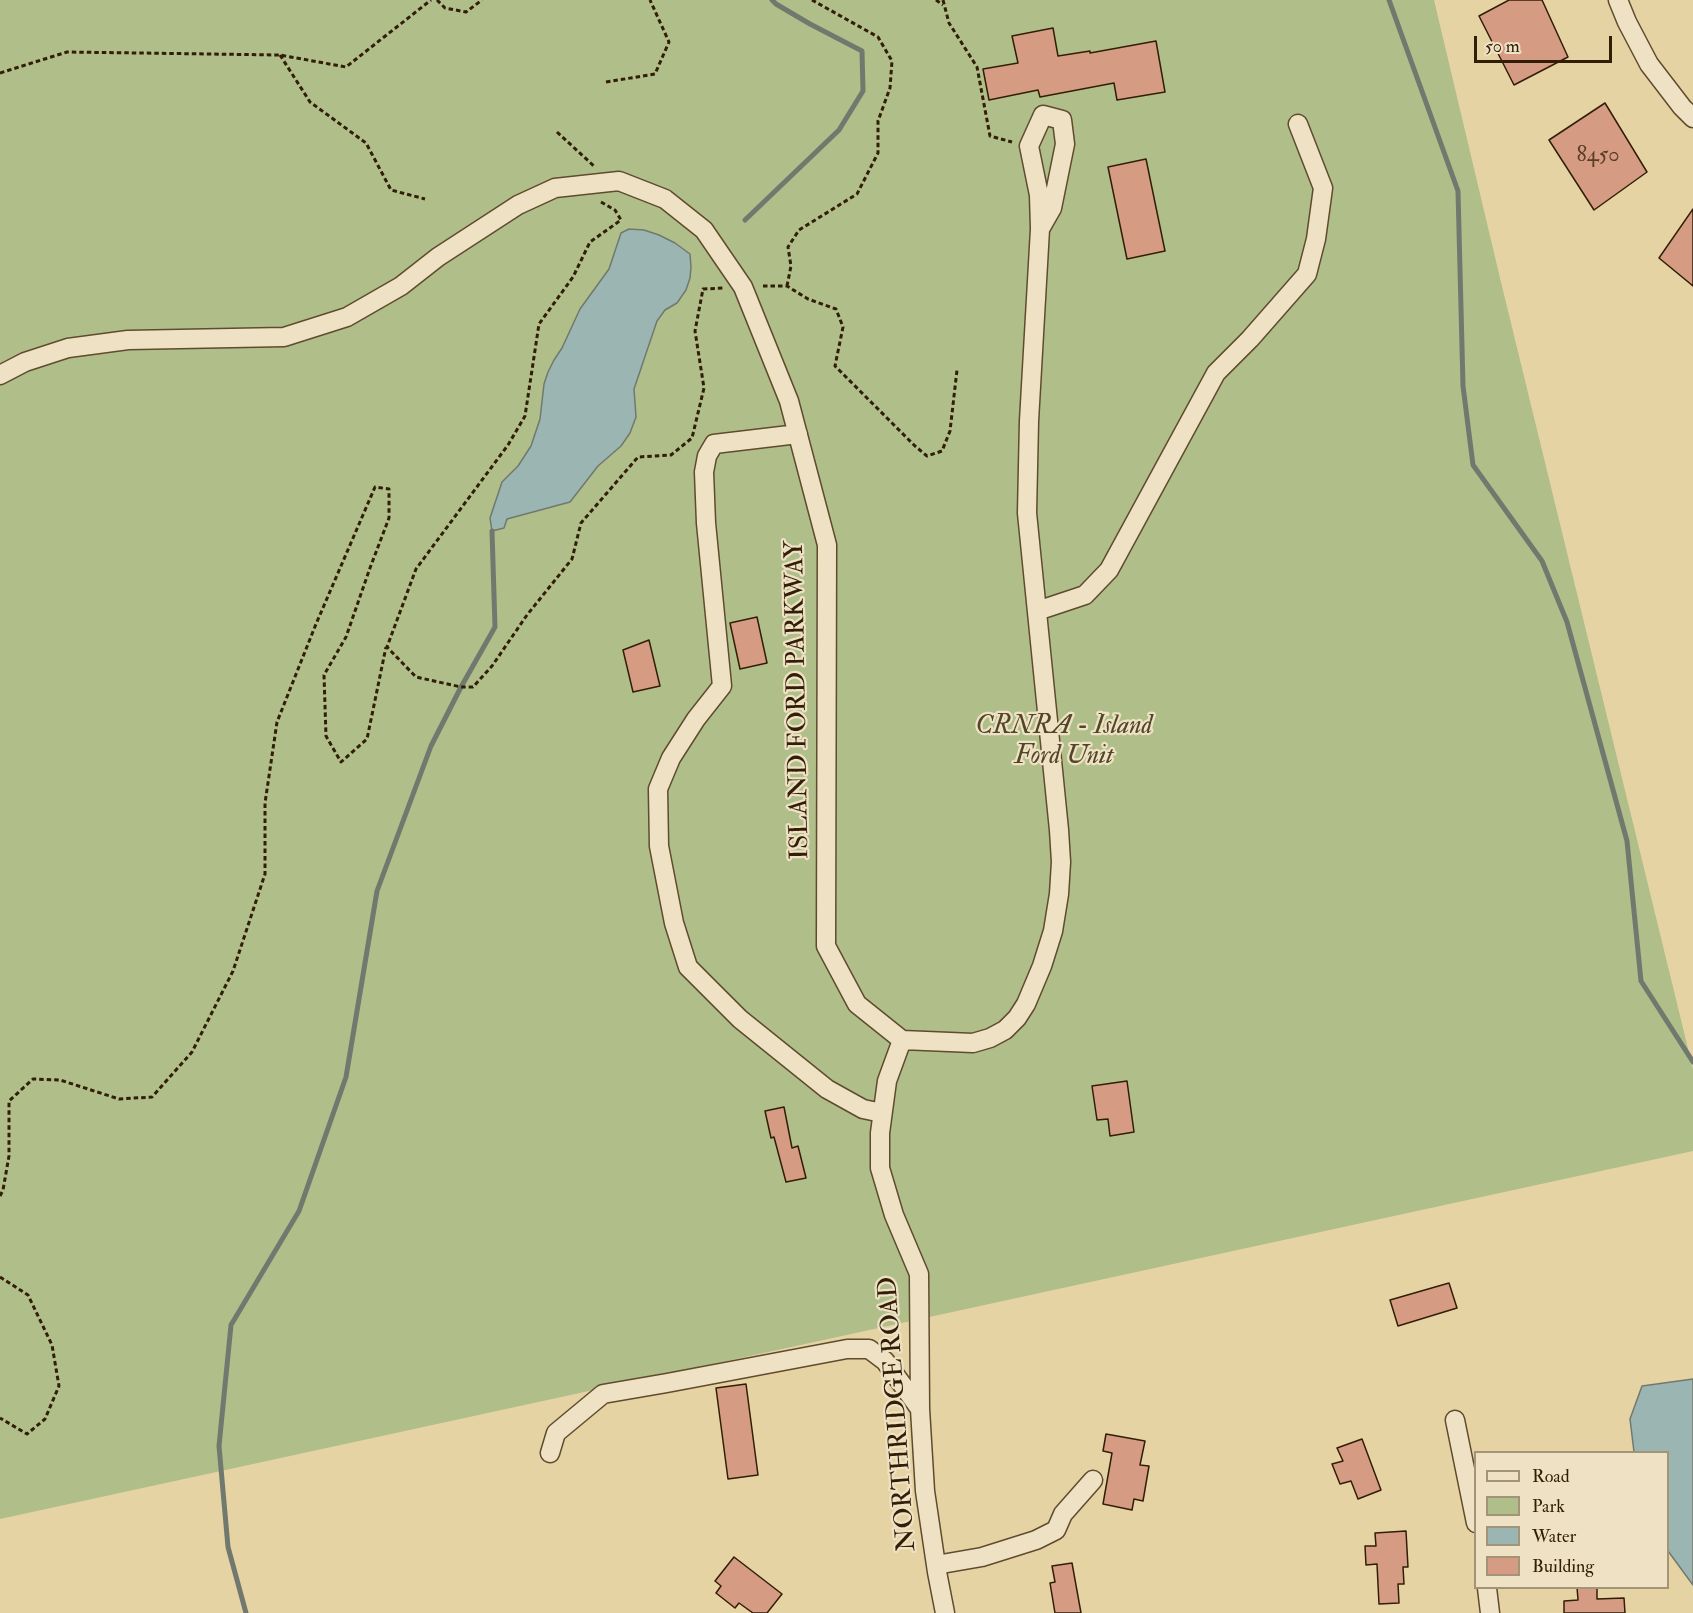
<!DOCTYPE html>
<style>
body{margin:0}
#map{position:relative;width:1693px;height:1613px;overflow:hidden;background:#e6d3a4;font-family:"IM FELL Double Pica",serif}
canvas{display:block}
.legend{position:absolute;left:1474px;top:1451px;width:195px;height:138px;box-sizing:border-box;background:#efe2c4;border:2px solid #a39478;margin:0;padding:8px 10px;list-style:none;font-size:18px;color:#321e07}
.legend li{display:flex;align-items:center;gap:12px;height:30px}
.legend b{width:30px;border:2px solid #a39478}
.scale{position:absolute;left:1474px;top:36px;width:138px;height:27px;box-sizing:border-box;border:3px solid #321e07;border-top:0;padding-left:8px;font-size:18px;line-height:21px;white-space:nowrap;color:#321e07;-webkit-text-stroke:4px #efe2c4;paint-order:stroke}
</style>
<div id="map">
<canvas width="1693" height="1613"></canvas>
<ul class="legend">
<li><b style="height:8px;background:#efe2c4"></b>Road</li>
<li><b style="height:16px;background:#b0be8a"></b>Park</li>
<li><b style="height:16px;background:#9bb5b2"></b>Water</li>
<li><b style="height:16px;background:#d59c83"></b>Building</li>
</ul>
<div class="scale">50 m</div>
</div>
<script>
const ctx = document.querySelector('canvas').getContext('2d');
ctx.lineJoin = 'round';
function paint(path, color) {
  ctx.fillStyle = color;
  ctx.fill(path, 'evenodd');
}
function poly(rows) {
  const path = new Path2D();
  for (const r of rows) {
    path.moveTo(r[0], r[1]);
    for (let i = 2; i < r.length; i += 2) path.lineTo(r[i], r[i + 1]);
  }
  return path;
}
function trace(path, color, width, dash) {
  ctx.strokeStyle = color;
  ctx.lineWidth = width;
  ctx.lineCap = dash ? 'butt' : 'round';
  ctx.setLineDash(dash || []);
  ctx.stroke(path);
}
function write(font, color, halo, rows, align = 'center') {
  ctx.font = font + ' "IM FELL Double Pica",serif';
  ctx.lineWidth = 4.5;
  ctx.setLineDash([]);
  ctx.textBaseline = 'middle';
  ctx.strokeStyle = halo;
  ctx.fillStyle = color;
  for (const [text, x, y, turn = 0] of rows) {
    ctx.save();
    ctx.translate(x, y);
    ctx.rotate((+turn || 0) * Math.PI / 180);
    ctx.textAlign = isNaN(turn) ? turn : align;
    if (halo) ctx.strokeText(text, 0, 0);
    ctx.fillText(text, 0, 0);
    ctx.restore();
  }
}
paint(poly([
 [0,0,1434,0,1500,278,1693,1069,1693,1151,0,1519],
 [621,233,690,254,691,267,677,303,665,310,657,321,634,389,636,417,621,446,598,466,570,501,507,519,502,482,518,466,531,446,540,419,544,384,554,360,562,348,580,309,609,269]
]), '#b0be8a');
const water = poly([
 [629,229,644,230,659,235,675,243,690,254,691,267,690,278,686,290,677,303,665,310,657,321,634,389,636,417,630,433,621,446,598,466,570,502,507,519,504,528,492,531,490,518,502,482,518,466,531,446,540,419,544,384,548,372,554,360,562,348,580,309,609,269,621,233,629,229],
 [1693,1379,1693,1585,1668,1551,1668,1452,1634,1452,1630,1419,1642,1386,1693,1379]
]);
paint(water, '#9bb5b2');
trace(water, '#71796e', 1.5);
trace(poly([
 [1389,0,1458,191,1463,386,1473,465,1542,561,1567,622,1627,841,1641,981,1693,1062],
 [745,220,839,130,863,91,862,51,810,24,776,4,772,0],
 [246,1613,228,1547,219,1446,231,1325,299,1211,346,1077,377,891,431,746,461,687,495,627,492,531]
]), '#71796e', 5);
const building = poly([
 [1509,0,1542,0,1568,57,1514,85,1479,16,1509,0],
 [1053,28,1058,56,1090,51,1090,53,1156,41,1165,92,1117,100,1114,83,1040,97,1038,90,989,100,983,69,1018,63,1012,36,1053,28],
 [1605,103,1647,172,1594,210,1549,140,1605,103],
 [1146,159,1165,251,1127,259,1108,167,1146,159],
 [1693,209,1693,286,1659,258,1693,209],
 [757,617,767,663,740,669,730,623,757,617],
 [649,640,660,686,633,692,623,650,649,640],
 [1127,1081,1134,1132,1110,1136,1108,1119,1097,1120,1092,1086,1127,1081],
 [784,1107,792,1148,798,1146,806,1178,786,1182,774,1137,771,1138,765,1111,784,1107],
 [1449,1283,1457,1308,1398,1326,1390,1300,1449,1283],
 [746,1384,758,1475,728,1479,716,1388,746,1384],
 [1106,1434,1145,1441,1140,1465,1149,1466,1143,1501,1134,1499,1132,1510,1103,1504,1112,1453,1103,1451,1106,1434],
 [1362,1439,1381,1490,1358,1499,1351,1481,1340,1484,1332,1464,1343,1461,1337,1448,1362,1439],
 [1406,1531,1408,1567,1403,1567,1404,1584,1398,1584,1399,1603,1379,1604,1377,1564,1366,1565,1365,1546,1376,1546,1375,1533,1406,1531],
 [734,1557,782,1594,767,1613,753,1613,739,1603,735,1608,716,1593,721,1586,715,1581,734,1557],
 [1072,1563,1081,1613,1055,1613,1050,1583,1055,1582,1052,1566,1072,1563],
 [1577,1587,1597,1587,1597,1599,1624,1598,1625,1613,1564,1613,1564,1601,1578,1600,1577,1587]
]);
paint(building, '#d59c83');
trace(building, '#321e07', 1.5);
const minor = poly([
 [1618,0,1627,22,1649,64,1682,107,1693,118],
 [0,375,25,362,68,348,128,340,284,337,347,317,401,286,438,257,518,205,555,188,619,181,665,199,704,230,743,287,789,401,827,545,826,946,857,1004,902,1040,973,1043,990,1038,1005,1030,1017,1018,1026,1004,1042,966,1053,931,1059,894,1061,862,1059,830,1027,513,1029,421,1040,229,1039,195,1029,146,1043,115,1062,120,1065,144,1052,208,1040,229],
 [798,434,714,444,707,456,704,472,706,523,722,686,696,719,671,758,658,789,659,846,674,923,688,967,740,1019,827,1089,863,1109,882,1113],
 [1037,611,1085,595,1109,570,1216,373,1250,339,1307,274,1316,239,1323,188,1298,124],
 [902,1040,887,1081,880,1133,880,1168,894,1215,919,1274,920,1409,925,1491,937,1572,945,1613],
 [1455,1420,1476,1523],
 [550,1453,556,1433,603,1394,667,1383,847,1349,869,1349,885,1361,920,1409],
 [936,1565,982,1557,1036,1540,1056,1530,1063,1514,1093,1480],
 [1487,1588,1490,1613]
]);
trace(minor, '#5f4b2e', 21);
trace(poly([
 [437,0,445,8,466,12,482,0],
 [936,0,943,5],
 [943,0,949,23,977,67,990,136,1012,142],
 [280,55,310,102,366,143,391,190,425,199],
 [0,73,67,52,280,55,346,67,431,0],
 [606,82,655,74,669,42,650,0],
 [557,132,595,167],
 [601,202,615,210,621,220,590,242,573,277,539,324,525,416,508,445,416,569,387,647,416,677,461,687,473,687,492,666,527,615,572,559,581,523,638,457,671,455,692,438,704,388,695,331,703,289,723,288],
 [763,286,787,286,808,299,836,309,843,327,835,366,915,446,927,456,942,451,950,431,957,370],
 [787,286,791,266,788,247,799,230,857,194,878,153,878,121,890,88,892,61,878,37,812,0],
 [0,1196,3,1190,9,1156,9,1101,33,1079,60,1080,119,1099,152,1097,192,1052,233,971,265,874,265,803,277,722,316,624,375,487,389,489,389,518,370,568,346,637,324,675,326,736,341,762,367,739,386,647],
 [0,1277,28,1295,52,1345,59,1386,45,1419,27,1434,0,1418]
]), '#321e07', 3, [4.5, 3]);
trace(minor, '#efe2c4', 18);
write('22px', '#5b3e26', null, [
 ["8450",1598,156]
]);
write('26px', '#321e07', '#efe2c4', [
 ["ISLAND FORD PARKWAY",799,700,-91],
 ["NORTHRIDGE ROAD",899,1414,-94]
]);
write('italic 26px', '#524628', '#efe2c4', [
 ["CRNRA - Island",1064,727],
 ["Ford Unit",1064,757]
]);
</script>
